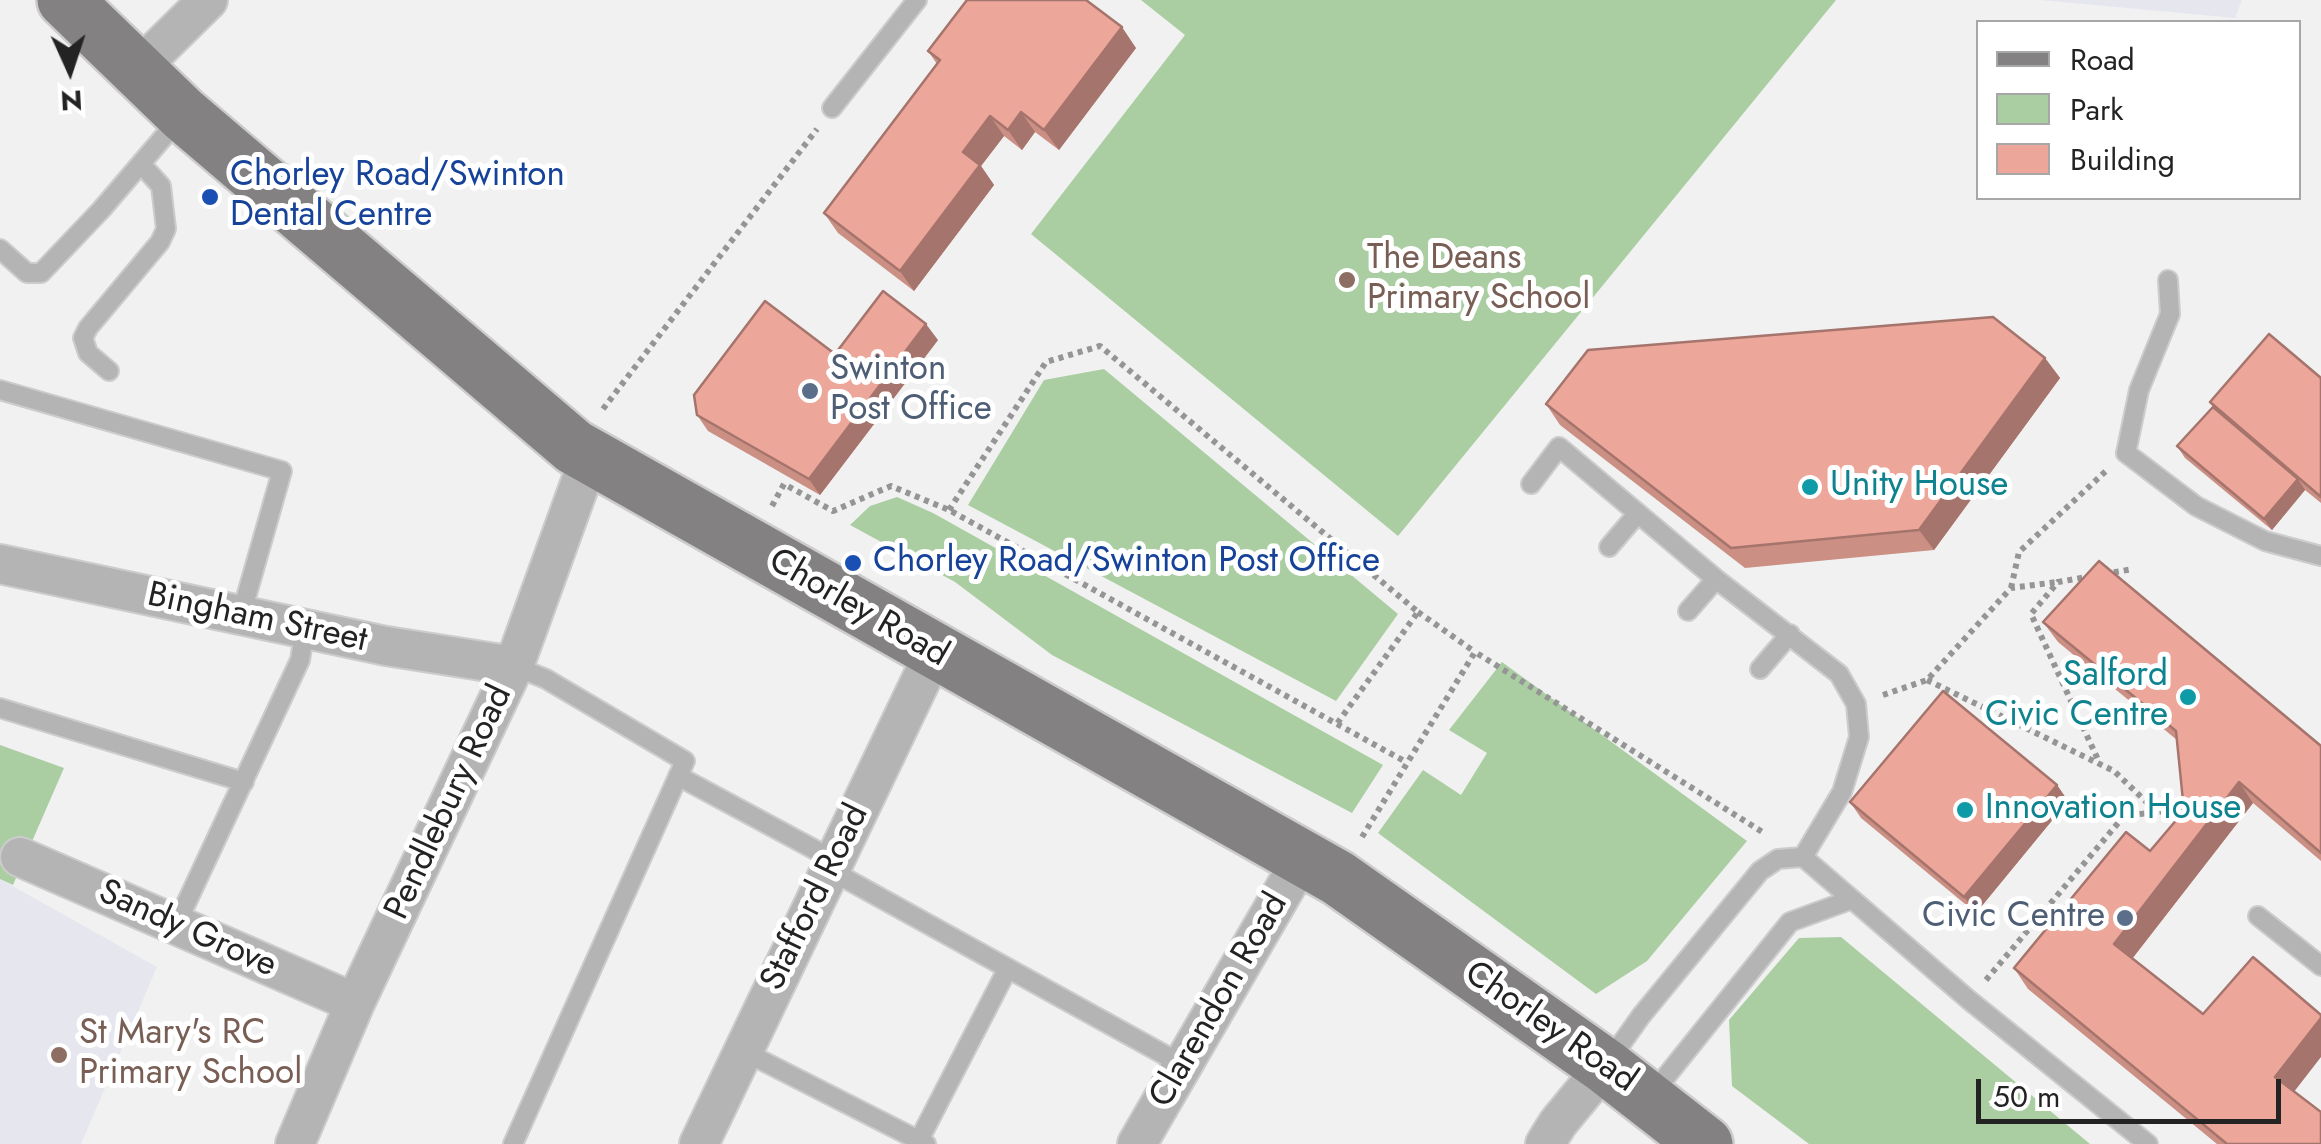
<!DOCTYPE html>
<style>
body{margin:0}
#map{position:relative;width:2321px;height:1144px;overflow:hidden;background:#f1f1f2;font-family:Jost,sans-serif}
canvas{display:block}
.legend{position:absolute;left:1976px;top:20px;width:325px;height:180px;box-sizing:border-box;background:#fff;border:2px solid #a7a7a7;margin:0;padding:12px 18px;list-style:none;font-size:30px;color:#232324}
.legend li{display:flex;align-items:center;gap:20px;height:50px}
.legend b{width:50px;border:2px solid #a7a7a7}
.north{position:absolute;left:20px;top:20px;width:100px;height:100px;-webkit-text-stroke:8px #fff;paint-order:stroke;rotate:177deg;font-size:28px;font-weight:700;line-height:40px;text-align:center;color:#232324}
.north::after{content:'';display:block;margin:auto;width:35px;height:45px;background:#232324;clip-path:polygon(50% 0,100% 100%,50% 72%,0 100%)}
.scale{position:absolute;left:1976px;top:1079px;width:305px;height:45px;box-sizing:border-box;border:5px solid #232324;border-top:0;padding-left:12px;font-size:30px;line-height:35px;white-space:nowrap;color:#232324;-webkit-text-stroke:8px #fff;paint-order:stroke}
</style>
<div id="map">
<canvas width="2321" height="1144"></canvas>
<ul class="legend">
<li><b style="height:12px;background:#838181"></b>Road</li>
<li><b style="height:28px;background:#aacea2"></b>Park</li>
<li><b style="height:28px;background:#eca69a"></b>Building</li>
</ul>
<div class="north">N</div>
<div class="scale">50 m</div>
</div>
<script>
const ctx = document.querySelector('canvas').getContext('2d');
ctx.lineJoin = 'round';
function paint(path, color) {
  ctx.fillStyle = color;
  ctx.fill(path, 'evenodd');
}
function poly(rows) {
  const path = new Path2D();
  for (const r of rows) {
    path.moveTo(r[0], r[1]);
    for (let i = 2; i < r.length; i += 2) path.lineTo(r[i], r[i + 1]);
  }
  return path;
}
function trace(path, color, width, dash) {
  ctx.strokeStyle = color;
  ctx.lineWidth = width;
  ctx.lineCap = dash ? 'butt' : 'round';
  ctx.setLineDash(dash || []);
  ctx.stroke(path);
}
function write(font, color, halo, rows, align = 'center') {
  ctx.font = font + ' Jost,sans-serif';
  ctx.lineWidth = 10;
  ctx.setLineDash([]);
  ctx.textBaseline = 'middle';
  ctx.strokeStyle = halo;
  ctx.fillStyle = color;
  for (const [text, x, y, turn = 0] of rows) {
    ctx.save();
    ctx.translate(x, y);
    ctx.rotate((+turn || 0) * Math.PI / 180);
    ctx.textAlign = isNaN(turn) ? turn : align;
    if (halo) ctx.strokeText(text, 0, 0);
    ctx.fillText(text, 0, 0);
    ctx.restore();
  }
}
paint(poly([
 [2040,0,2242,0,2235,18],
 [0,879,157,967,81,1144,0,1144]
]), '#e6e6ef');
paint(poly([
 [1141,0,1836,0,1398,536,1031,234,1185,35],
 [1104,369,1398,614,1336,701,968,505,1044,380],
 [897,497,933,513,1383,765,1352,813,1052,655,955,582,850,525,870,506],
 [1502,662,1747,841,1647,961,1596,994,1378,833,1423,770,1461,795,1487,753,1449,730],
 [0,745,64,768,13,885,0,879],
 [1841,937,2090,1144,1809,1144,1732,1086,1729,1020,1799,938]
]), '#aacea2');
const lane = poly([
 [832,108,917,0],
 [0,249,27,273,41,273,101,210,179,119],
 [2168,280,2170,314,2139,390,2126,453,2196,506,2265,541,2321,556],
 [109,371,88,353,83,338,88,328,160,242,166,229,161,186,141,164],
 [0,390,282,471,241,615],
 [1531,484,1559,447,1716,579,1839,674,1856,704,1859,737,1842,792,1803,857],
 [1609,547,1638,513],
 [1688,611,1716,579],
 [1760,669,1790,634],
 [0,708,244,782],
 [678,776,834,860],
 [830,870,1183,1065],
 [2258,916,2321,966],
 [176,925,300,660,305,629],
 [743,1051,926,1144],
 [1609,1061,1641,1016,1760,871,1778,859,1803,857,1969,1000,2148,1144],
 [1652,1094,1790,922,1850,900],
 [513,1144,685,761,546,679,514,666],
 [917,1144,1008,968]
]);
const street = poly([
 [136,71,208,0],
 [0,564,386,646,514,666],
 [20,857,355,1003],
 [295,1144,355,1003,514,666,590,456],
 [699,1144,934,653],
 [1137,1144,1303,857],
 [1545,1144,1558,1123,1605,1066]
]);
const primary = poly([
 [65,0,183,114,574,447,1338,878,1605,1066,1705,1144]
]);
trace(lane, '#cccccd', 22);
trace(street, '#cccccd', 42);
trace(primary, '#cccccd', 60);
trace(poly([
 [603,409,817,129],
 [772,506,784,484,833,511,891,486,949,510,1406,762],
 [949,510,1046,362,1100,346,1418,612,1336,725],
 [2104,574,2133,569],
 [2092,576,2058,582,2031,614,2100,764],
 [2011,588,2019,552,2107,470],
 [1418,612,1475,652],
 [1927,680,2114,771,2157,812],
 [1883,695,1927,680,2011,588,2057,582],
 [1362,837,1475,652,1764,833],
 [1986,980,2124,816,2191,808]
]), '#959596', 6, [5, 5]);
trace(lane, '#b5b4b4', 18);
trace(street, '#b5b4b4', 38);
trace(primary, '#838181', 55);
paint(poly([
 [1136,48,1059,150,1035,132,1022,150,1004,136,981,166,994,185,914,291,838,233,824,213,937,64,928,51],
 [938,340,820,495,708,431,697,415,835,354],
 [2045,358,2060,378,1934,550,1745,568,1560,425,1546,404],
 [2321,378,2321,503,2305,490,2272,530,2185,458,2177,446,2213,407,2210,402],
 [2043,622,2321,746,2321,861,2253,803,2132,959,2294,1091,2321,1144,2217,1144,2028,989,2014,968,2150,851,2184,811,2177,740,2058,642],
 [2057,785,2068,801,1976,913,1861,818,1850,802]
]), '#cb8f84');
paint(poly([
 [1122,27,1136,48,1059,150,1044,130],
 [1021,112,1035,132,1022,150,1008,130],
 [990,116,1004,136,981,166,994,185,914,291,900,271,963,152],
 [926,324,938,340,820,495,809,479],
 [2045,358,2060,378,1934,550,1919,530],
 [2298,479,2305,490,2272,530,2264,519],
 [2239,782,2253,803,2128,964,2114,944],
 [2057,785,2068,801,1976,913,1964,897],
 [2321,1018,2321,1057,2290,1097,2275,1077]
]), '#a5746c');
const building = poly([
 [967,0,1086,0,1122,27,1044,130,1021,112,1008,130,990,116,963,152,980,165,900,271,824,213,940,60,928,51,967,0],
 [883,291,926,324,809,479,697,415,694,395,765,301,835,354,883,291],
 [1993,317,2045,358,1919,530,1731,548,1546,404,1588,350,1993,317],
 [2269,334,2321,378,2321,497,2210,402,2269,334],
 [2213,407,2298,479,2264,519,2177,446,2213,407],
 [2099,561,2321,746,2321,853,2239,782,2114,944,2203,1014,2253,957,2321,1015,2321,1018,2275,1077,2321,1112,2321,1144,2227,1144,2014,968,2126,832,2150,851,2184,811,2176,731,2043,622,2099,561],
 [1943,691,2057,785,1964,897,1850,802,1943,691]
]);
paint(building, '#eca69a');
trace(building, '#a5746c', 2.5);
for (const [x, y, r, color] of [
 [210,197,10,"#1a4fb4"],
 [1347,280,10,"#8d6e63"],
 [810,391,10,"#5c6f8a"],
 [1810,487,10,"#0f9aa8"],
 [853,563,10,"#1a4fb4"],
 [2188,697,10,"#0f9aa8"],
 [1965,810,10,"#0f9aa8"],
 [2125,918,10,"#5c6f8a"],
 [59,1055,10,"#8d6e63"]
]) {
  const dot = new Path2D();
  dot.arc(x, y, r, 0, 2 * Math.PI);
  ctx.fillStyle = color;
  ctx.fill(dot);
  trace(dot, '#fff', 4);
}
write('35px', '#164399', '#fff', [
 ["Chorley Road/Swinton",230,177],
 ["Dental Centre",230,217],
 ["Chorley Road/Swinton Post Office",873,563]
], 'left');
write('35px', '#785e54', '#fff', [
 ["The Deans",1367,260],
 ["Primary School",1367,300],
 ["St Mary's RC",79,1035],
 ["Primary School",79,1075]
], 'left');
write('35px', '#4e5e75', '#fff', [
 ["Swinton",830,371],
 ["Post Office",830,411],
 ["Civic Centre",2105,918,"right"]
], 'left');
write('35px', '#0d838f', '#fff', [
 ["Unity House",1830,487],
 ["Salford",2168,677,"right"],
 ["Civic Centre",2168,717,"right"],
 ["Innovation House",1985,810]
], 'left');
write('35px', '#232324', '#fff', [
 ["Chorley Road",858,609,30],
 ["Bingham Street",257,619,12],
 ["Pendlebury Road",450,803,-65],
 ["Stafford Road",816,898,-64],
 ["Sandy Grove",187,930,24],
 ["Clarendon Road",1220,1001,-60],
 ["Chorley Road",1550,1028,35]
]);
</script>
